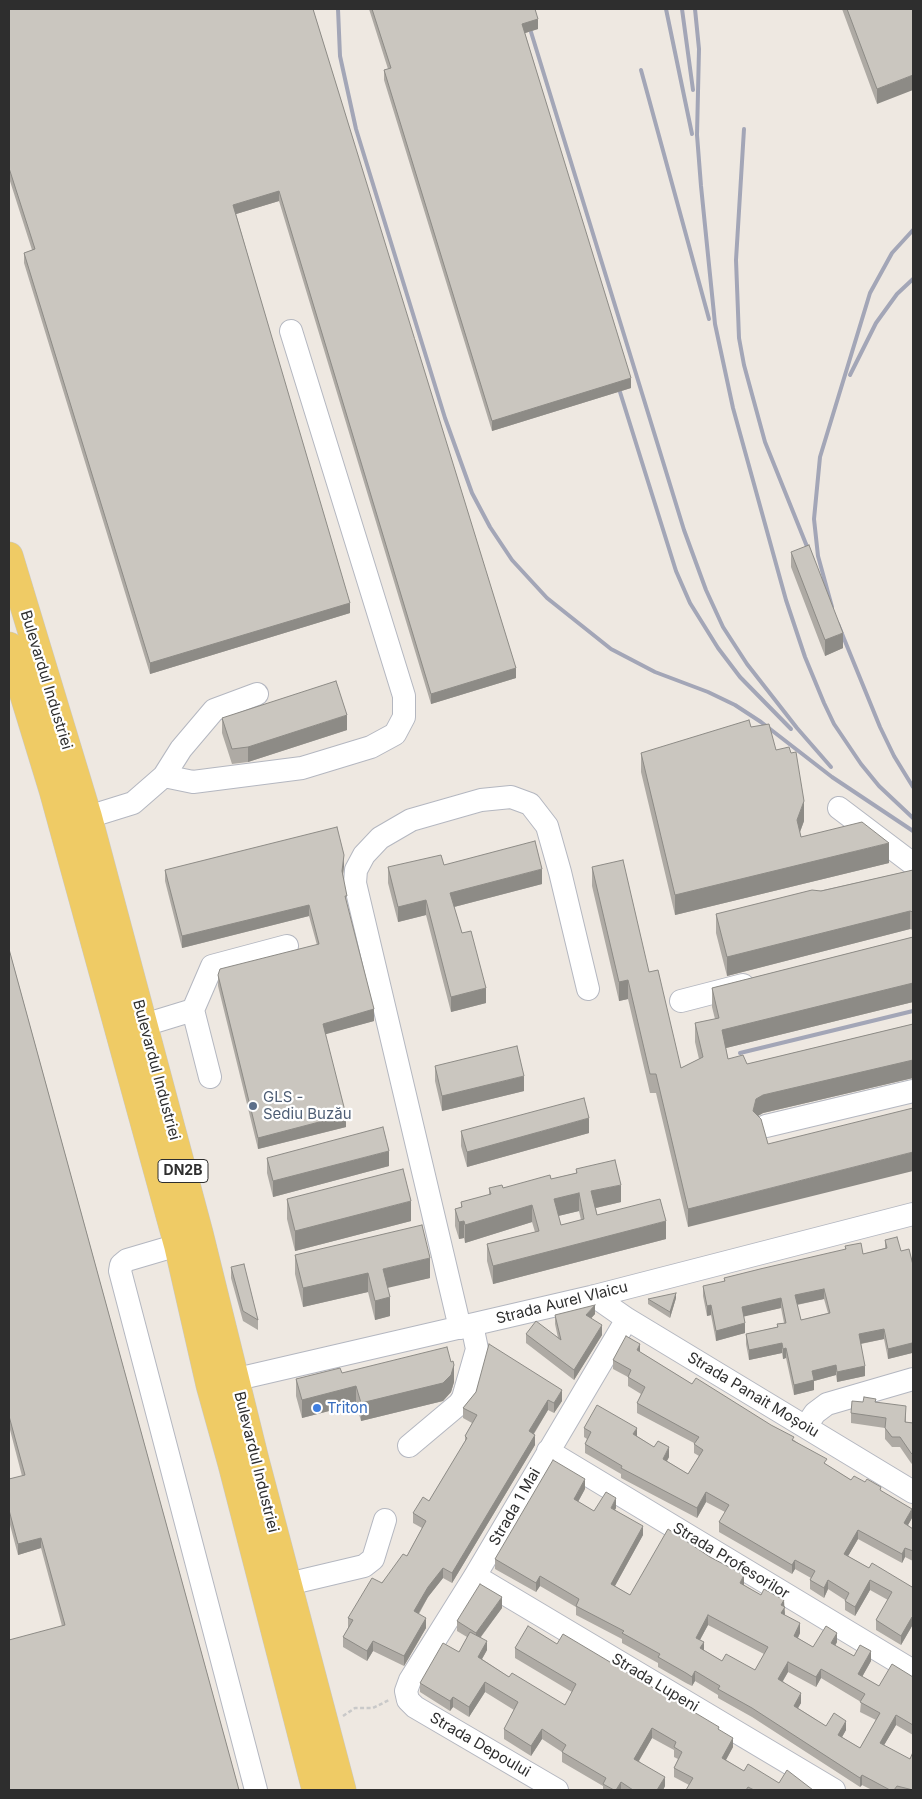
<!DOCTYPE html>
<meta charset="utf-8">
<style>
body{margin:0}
#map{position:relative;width:922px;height:1799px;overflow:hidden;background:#eee8e1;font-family:Inter,sans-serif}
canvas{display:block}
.frame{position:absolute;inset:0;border:10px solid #2e2e2e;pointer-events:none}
</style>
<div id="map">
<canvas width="922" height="1799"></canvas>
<div class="frame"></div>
</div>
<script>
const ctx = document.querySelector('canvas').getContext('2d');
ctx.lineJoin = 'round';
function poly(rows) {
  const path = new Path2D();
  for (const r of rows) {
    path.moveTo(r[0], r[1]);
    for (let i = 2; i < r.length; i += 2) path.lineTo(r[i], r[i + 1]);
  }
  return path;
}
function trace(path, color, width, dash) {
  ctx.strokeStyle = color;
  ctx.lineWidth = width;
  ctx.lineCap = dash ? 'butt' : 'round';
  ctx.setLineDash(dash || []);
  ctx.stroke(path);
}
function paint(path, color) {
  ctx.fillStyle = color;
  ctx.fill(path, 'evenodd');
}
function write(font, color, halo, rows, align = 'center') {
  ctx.font = font + ' Inter,sans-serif';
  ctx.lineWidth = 4.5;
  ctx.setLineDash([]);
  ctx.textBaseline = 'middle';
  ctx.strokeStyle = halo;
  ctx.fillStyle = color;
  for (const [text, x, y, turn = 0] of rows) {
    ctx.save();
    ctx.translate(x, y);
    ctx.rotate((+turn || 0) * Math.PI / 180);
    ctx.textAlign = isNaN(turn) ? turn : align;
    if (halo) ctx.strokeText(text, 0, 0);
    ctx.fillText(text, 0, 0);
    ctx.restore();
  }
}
const minor = poly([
 [164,776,193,782,302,768,371,747,395,734,404,717,404,696,291,331],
 [839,808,913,864],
 [88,817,133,803,164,776,181,749,214,710,257,694],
 [681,1001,743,985],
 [193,1010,210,1077],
 [144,1025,193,1010,212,966,287,946],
 [766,1126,913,1091],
 [178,1245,127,1260,121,1265,120,1271,256,1790],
 [594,1296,627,1319,913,1492],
 [460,1328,355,883,356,870,364,855,380,838,411,820,481,800,511,797,530,804,547,826,560,872,588,989],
 [220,1383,591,1297,913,1214],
 [806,1426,815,1413,827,1404,913,1379],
 [409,1446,459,1404,463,1398,477,1349,472,1325],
 [548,1451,913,1671],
 [475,1576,834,1790],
 [288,1584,364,1566,373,1559,385,1520],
 [557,1790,415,1707,408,1700,406,1691,410,1680,475,1576,627,1319]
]);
const major = poly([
 [9,556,88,817,199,1233,255,1460,342,1790],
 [9,646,53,790,178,1245,210,1385,232,1464,316,1790]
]);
trace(minor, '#b4b7c0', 24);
trace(major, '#c9c9c9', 29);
trace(poly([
 [343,1716,355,1708,373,1708,389,1700]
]), '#c9c9c9', 2.5, [4, 2.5]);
trace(minor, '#fff', 22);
trace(major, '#efcb65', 28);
trace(poly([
 [338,9,340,56,356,129,445,418,472,493,490,527,512,560,547,598,611,649,655,672,708,692,735,705,761,722,832,777,913,831],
 [666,9,692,134],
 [682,9,693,90],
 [695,9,699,49,697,135,701,186,715,324,733,408,786,600,805,657,824,703,834,724,861,764,879,786,913,818],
 [531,32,684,530,706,590,723,627,747,664,797,728,831,767],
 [641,70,709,319],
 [744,129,736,260,739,338,744,365,765,442,812,559],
 [850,375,876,323,897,294,913,279],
 [620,392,676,571,690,603,718,648,740,677,791,729],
 [832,607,818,556,814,519,820,457,870,293,892,253,913,230],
 [838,624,880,727,894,756,913,787],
 [740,1053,913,1011]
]), '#a3a6b7', 4);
paint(poly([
 [9,9,313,9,516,678,431,704,279,201,236,214,350,613,150,674,24,263,24,253,32,250,9,178],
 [369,9,535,9,538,29,525,33,631,388,492,431,384,80,384,70,388,69],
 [842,9,913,9,877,104],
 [791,552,843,648,825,656,791,567],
 [222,718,347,730,248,762,232,764,222,733],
 [751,727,776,750,804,821,800,832,801,837,889,863,675,915,641,772,641,753],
 [444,865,542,884,454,907,462,933,486,1003,451,1012,426,915,398,922,388,883,388,867],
 [344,866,343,875,347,904,374,1021,325,1034,346,1127,258,1149,218,986,218,975,317,945,309,916,182,948,165,881,165,870],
 [592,867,649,972,681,1068,699,1059,695,1042,695,1023,715,1019,712,1007,712,988,913,937,913,1002,726,1048,728,1059,747,1064,913,1024,913,1078,763,1113,758,1116,688,1227,656,1093,650,1093,628,999,619,1001,592,886],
 [913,870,913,930,910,929,727,976,716,933,716,914],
 [9,949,239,1790,62,1626,41,1548,18,1555,9,1521,9,1479,22,1476,9,1426],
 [435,1066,524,1091,442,1111,435,1081],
 [461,1131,589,1133,467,1167,461,1146],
 [267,1158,389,1166,273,1197,267,1173],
 [576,1169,621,1202,596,1208,597,1215,666,1239,493,1284,487,1261,487,1244,535,1232,532,1222,465,1243,464,1238,459,1239,455,1226,455,1209,461,1207,461,1202,489,1195,489,1188,503,1188,551,1179,576,1173],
 [579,1211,581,1220,561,1225,558,1216],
 [287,1199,411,1221,295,1251,287,1219],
 [885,1240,901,1251,913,1265,913,1359,912,1353,888,1359,884,1339,861,1344,865,1376,837,1382,836,1375,814,1381,814,1390,794,1395,786,1358,783,1359,782,1353,749,1360,746,1344,746,1334,777,1327,777,1324,784,1323,781,1308,744,1316,745,1333,716,1341,711,1315,707,1316,703,1296,703,1286,724,1282,724,1278,845,1250,845,1246,863,1254,885,1248],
 [824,1299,828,1313,801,1320,797,1305],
 [295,1255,430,1278,387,1287,390,1316,375,1320,368,1292,303,1307,295,1274],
 [231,1267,258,1320,258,1330,243,1321,231,1278],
 [676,1298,670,1318,648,1304,648,1299],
 [595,1314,591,1318,602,1335,574,1380,526,1343,526,1334,558,1338,555,1324,555,1315],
 [640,1352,692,1384,794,1440,827,1465,851,1480,881,1491,912,1518,908,1525,913,1529,913,1561,905,1557,902,1563,858,1539,848,1556,869,1568,912,1587,913,1584,913,1627,912,1626,901,1645,876,1630,876,1620,888,1600,870,1590,855,1616,845,1610,845,1600,828,1589,824,1598,810,1589,810,1580,811,1578,795,1569,792,1574,719,1532,719,1522,725,1512,706,1502,697,1518,621,1478,621,1474,585,1453,585,1444,587,1439,584,1437,584,1428,637,1436,669,1457,667,1461,688,1474,699,1456,694,1453,694,1443,637,1413,637,1403,641,1394,628,1386,628,1377,613,1369,613,1360],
 [342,1373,454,1382,451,1392,443,1401,361,1421,356,1404,302,1418,296,1396,296,1379],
 [476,1392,562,1401,554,1413,548,1410,534,1434,535,1445,452,1583,443,1578,428,1597,419,1614,426,1628,404,1666,373,1651,367,1661,343,1647,343,1637,348,1628,348,1618,407,1556,422,1528,413,1523,413,1513,429,1501,465,1442,465,1436,472,1423,463,1418,463,1408],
 [876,1402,906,1416,906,1422,913,1423,913,1465,911,1463,900,1447,892,1447,885,1439,885,1428,851,1423,851,1413],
 [585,1489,578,1502,594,1511,616,1508,615,1510,643,1535,615,1586,630,1595,744,1585,761,1595,784,1606,785,1615,800,1633,798,1638,813,1647,837,1642,835,1646,854,1656,871,1661,862,1677,879,1686,913,1677,913,1735,896,1725,884,1745,913,1790,872,1790,862,1785,860,1787,752,1717,718,1698,718,1695,695,1681,692,1686,686,1683,658,1667,658,1663,622,1643,622,1639,576,1615,576,1607,540,1586,536,1592,495,1569,495,1559],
 [708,1625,764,1654,755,1670,722,1661,704,1650,700,1640],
 [788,1672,816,1687,821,1678,861,1702,860,1712,876,1720,860,1748,842,1737,846,1730,826,1726,798,1708,801,1703,783,1681],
 [502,1608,481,1637,487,1650,482,1659,509,1677,565,1705,572,1692,515,1658,515,1648,557,1644,719,1730,733,1747,726,1760,744,1771,779,1783,813,1790,686,1790,689,1785,674,1777,674,1768,678,1759,674,1757,674,1750,652,1738,639,1761,665,1786,663,1790,603,1790,603,1786,562,1762,562,1752,542,1739,531,1756,504,1739,504,1729,514,1710,485,1692,469,1717,453,1707,450,1711,420,1692,420,1683,459,1652,467,1637,457,1631,457,1621]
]), '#aeaaa4');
paint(poly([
 [538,19,538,29,522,34,522,24],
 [913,75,913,90,877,104,877,89],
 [279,191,279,201,233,215,233,205],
 [631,378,631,388,492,431,492,421],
 [350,603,350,613,150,674,150,663],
 [843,633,843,648,825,656,825,640],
 [516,668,516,678,431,704,431,694],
 [347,715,347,730,248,762,248,747],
 [804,801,804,821,797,840,797,820],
 [889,843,889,863,675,915,675,895],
 [344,855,344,866,342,882,342,871],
 [542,869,542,884,450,908,450,893],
 [426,900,426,915,398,922,398,907],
 [309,905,309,916,182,948,182,936],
 [910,911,910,929,727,976,727,957],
 [628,980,628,999,619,1001,619,982],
 [913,983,913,1002,722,1049,722,1030],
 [486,988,486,1003,451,1012,451,997],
 [374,1009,374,1021,323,1035,323,1024],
 [913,1060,913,1078,763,1113,756,1117,753,1111,756,1099,763,1095],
 [524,1076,524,1091,442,1111,442,1096],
 [346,1115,346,1127,258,1149,258,1138],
 [589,1118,589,1133,467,1167,467,1152],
 [389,1151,389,1166,273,1197,273,1181],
 [913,1152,913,1171,688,1227,688,1209],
 [621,1185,621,1202,591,1209,591,1191],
 [579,1193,579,1211,554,1217,554,1199],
 [411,1201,411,1221,295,1251,295,1231],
 [532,1205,532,1222,465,1243,465,1225],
 [464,1221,464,1238,459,1239,459,1222],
 [666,1221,666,1239,493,1284,493,1266],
 [430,1258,430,1278,383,1289,383,1269],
 [368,1273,368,1292,303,1307,303,1288],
 [824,1289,824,1299,795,1305,795,1295],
 [676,1293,676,1298,670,1318,670,1312],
 [390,1297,390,1316,375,1320,375,1301],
 [781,1298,781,1308,742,1317,742,1307],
 [595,1305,595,1314,586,1324,586,1315],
 [711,1305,711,1315,707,1316,707,1306],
 [745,1323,745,1333,716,1341,716,1331],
 [602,1325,602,1335,574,1380,574,1370],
 [884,1329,884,1339,859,1344,859,1334],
 [782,1343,782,1353,749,1360,749,1350],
 [912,1343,912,1353,888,1359,888,1349],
 [640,1344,640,1354,637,1350],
 [786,1348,786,1358,783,1359,783,1349],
 [454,1365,454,1382,451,1392,443,1401,361,1421,361,1403],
 [836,1365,836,1375,814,1381,814,1390,794,1395,794,1385,812,1371],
 [865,1366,865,1376,837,1382,837,1372],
 [356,1386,356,1404,302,1418,302,1400],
 [562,1390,562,1401,554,1413,554,1403],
 [548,1400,548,1410,529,1441,529,1431],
 [637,1428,637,1438,633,1434],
 [535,1435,535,1445,452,1583,452,1573],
 [669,1447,669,1457,663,1468,663,1459],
 [585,1479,585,1489,574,1509,574,1499],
 [706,1492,706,1502,697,1518,697,1508],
 [616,1498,616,1508,611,1517,611,1508],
 [912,1509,912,1518,904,1532,904,1523],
 [643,1526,643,1535,611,1593,611,1584],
 [858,1530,858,1539,844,1563,844,1554],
 [41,1538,41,1548,18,1555,18,1544],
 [905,1548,905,1557,902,1563,902,1554],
 [795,1560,795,1569,792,1574,792,1565],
 [443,1568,443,1578,428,1597,414,1621,414,1611,428,1587],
 [744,1575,744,1585,740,1593,740,1583],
 [540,1576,540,1586,536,1592,536,1583],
 [828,1580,828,1589,824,1598,824,1588],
 [870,1580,870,1590,855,1616,855,1607],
 [502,1597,502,1608,476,1643,476,1633],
 [784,1600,785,1616,781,1623,781,1605],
 [708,1615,708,1625,696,1647,696,1638],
 [912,1617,912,1626,901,1645,901,1636],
 [426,1618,426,1628,404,1666,404,1656],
 [800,1623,800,1633,794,1646,794,1636],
 [837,1633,837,1642,831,1653,831,1643],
 [373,1641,373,1651,367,1661,367,1651],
 [487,1641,487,1650,478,1666,478,1657],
 [704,1642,704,1651,700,1648],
 [871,1651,871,1661,858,1684,858,1674],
 [788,1662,788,1672,778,1689,778,1679],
 [821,1669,821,1678,816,1687,816,1677],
 [695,1671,695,1681,692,1686,692,1677],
 [485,1682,485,1692,469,1717,469,1707],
 [801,1693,801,1703,794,1715,794,1706],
 [453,1697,453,1707,450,1711,450,1701],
 [896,1715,896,1725,880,1752,880,1743],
 [846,1721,846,1730,838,1744,838,1735],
 [652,1728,652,1738,634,1769,634,1759],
 [542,1729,542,1739,531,1756,531,1746],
 [733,1738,733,1747,722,1767,722,1758],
 [862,1775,862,1785,860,1787,860,1778],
 [665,1777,665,1786,663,1790,657,1790],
 [621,1782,621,1790,616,1790]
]), '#8d8b86');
const building = poly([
 [9,9,313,9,516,668,431,694,279,191,233,205,350,603,150,663,24,253,35,249,9,168,9,9],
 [372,9,535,9,538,19,522,24,631,378,492,421,384,70,391,68,372,9],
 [847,9,913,9,913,75,877,89,847,9],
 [809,545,843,633,825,640,791,552,809,545],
 [336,681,347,715,248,747,232,749,222,718,336,681],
 [749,720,751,727,769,724,776,750,789,747,791,753,796,752,804,801,797,820,801,837,862,822,889,843,675,895,641,753,749,720],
 [337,827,344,855,342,871,347,896,345,896,374,1009,323,1024,346,1115,258,1138,218,975,220,969,319,944,309,905,182,936,165,870,337,827],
 [535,841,542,869,450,893,462,933,471,931,486,988,451,997,426,900,398,907,388,867,441,855,444,865,535,841],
 [623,860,649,972,658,970,681,1068,703,1057,695,1023,719,1018,712,988,913,937,913,983,722,1030,728,1059,743,1055,747,1064,913,1024,913,1060,763,1095,756,1099,753,1111,761,1119,768,1144,913,1108,913,1152,688,1209,656,1074,650,1074,628,980,619,982,592,867,623,860],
 [913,870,913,912,910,911,727,957,716,914,812,890,821,891,913,870],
 [9,949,239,1790,9,1790,9,1640,65,1625,41,1538,18,1544,9,1510,9,1479,25,1475,9,1416,9,949],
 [517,1046,524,1076,442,1096,435,1066,517,1046],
 [584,1098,589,1118,467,1152,461,1131,584,1098],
 [383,1127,389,1151,273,1181,267,1158,383,1127],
 [615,1160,621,1185,591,1191,597,1215,660,1199,666,1221,493,1266,487,1244,539,1231,532,1205,465,1225,464,1221,459,1222,455,1209,462,1207,461,1202,491,1194,489,1188,502,1185,503,1188,550,1175,551,1179,577,1173,576,1169,615,1160],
 [579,1193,584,1219,561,1225,554,1199,579,1193],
 [403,1169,411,1201,295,1231,287,1199,403,1169],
 [422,1225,430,1258,383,1269,390,1297,375,1301,368,1273,303,1288,295,1255,422,1225],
 [897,1237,901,1251,909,1249,913,1265,913,1349,912,1343,888,1349,884,1329,859,1334,865,1366,837,1372,836,1365,812,1371,814,1380,794,1385,786,1348,783,1349,782,1343,749,1350,746,1334,778,1327,777,1324,786,1323,781,1298,742,1307,745,1323,716,1331,711,1305,707,1306,703,1286,725,1281,724,1278,760,1269,846,1249,845,1246,861,1243,863,1254,887,1248,885,1240,897,1237],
 [824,1289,830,1313,801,1320,795,1295,824,1289],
 [244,1264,258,1320,243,1311,231,1267,244,1264],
 [676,1293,670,1312,648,1299,676,1293],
 [595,1305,586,1315,602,1325,574,1370,526,1334,536,1321,561,1340,555,1315,595,1305],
 [626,1336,640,1344,637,1350,692,1384,696,1378,771,1425,794,1437,792,1440,827,1459,824,1463,851,1480,854,1476,865,1482,867,1479,881,1487,880,1490,912,1509,904,1523,913,1529,913,1551,905,1548,902,1554,858,1530,844,1554,869,1568,872,1563,912,1587,913,1584,913,1617,912,1617,901,1636,876,1620,892,1592,870,1580,855,1607,845,1601,849,1593,828,1580,824,1588,810,1580,815,1571,795,1560,792,1565,719,1522,729,1505,706,1492,697,1508,621,1468,622,1466,585,1444,591,1432,584,1428,597,1405,637,1428,633,1434,654,1447,658,1441,669,1447,663,1459,688,1474,703,1450,694,1444,699,1437,637,1403,645,1387,628,1377,631,1370,613,1360,626,1336],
 [489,1344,562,1390,554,1403,548,1400,529,1431,535,1435,452,1573,443,1568,428,1587,414,1611,426,1618,404,1656,373,1641,367,1651,343,1637,353,1620,348,1618,372,1578,382,1583,403,1554,407,1556,426,1521,413,1513,423,1497,429,1501,467,1438,465,1436,477,1415,463,1408,476,1392,489,1344],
 [447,1347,451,1362,453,1361,454,1365,451,1375,443,1383,361,1403,356,1386,302,1400,296,1379,340,1368,342,1373,447,1347],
 [864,1397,876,1399,875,1402,906,1406,905,1422,913,1423,913,1455,911,1453,900,1437,892,1437,885,1428,886,1418,851,1413,852,1401,863,1402,864,1397],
 [553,1460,585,1479,574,1499,594,1511,606,1492,616,1498,611,1508,643,1526,611,1584,630,1595,668,1529,710,1557,744,1575,740,1583,761,1595,764,1589,784,1600,781,1605,785,1607,781,1613,800,1623,794,1636,813,1647,826,1626,837,1633,831,1643,854,1656,860,1645,871,1651,858,1674,879,1686,892,1664,913,1677,913,1725,896,1715,880,1743,910,1759,913,1752,913,1790,897,1786,894,1790,890,1790,862,1775,860,1778,752,1708,718,1689,720,1686,695,1671,692,1677,686,1673,658,1657,660,1654,622,1633,624,1631,576,1606,579,1599,540,1576,536,1583,495,1559,553,1460],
 [708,1615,768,1647,755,1670,726,1654,722,1661,700,1648,704,1642,696,1638,708,1615],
 [788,1662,816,1677,821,1669,865,1694,860,1702,880,1713,860,1748,838,1735,846,1721,834,1713,826,1726,794,1706,801,1693,778,1679,788,1662],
 [480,1584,502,1597,476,1633,457,1621,480,1584],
 [528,1626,557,1644,563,1634,719,1727,718,1729,733,1738,722,1758,744,1771,748,1764,779,1783,787,1770,813,1790,754,1790,748,1787,746,1790,686,1790,693,1778,674,1768,682,1752,674,1747,676,1742,652,1728,634,1759,665,1777,657,1790,633,1790,621,1782,616,1790,614,1790,603,1784,606,1778,562,1752,566,1745,542,1729,531,1746,504,1729,518,1702,485,1682,469,1707,453,1697,450,1701,420,1683,443,1643,459,1652,470,1632,487,1641,478,1657,509,1677,512,1673,565,1705,576,1684,515,1648,528,1626]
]);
paint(building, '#cac6bf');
trace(building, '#8d8b86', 1);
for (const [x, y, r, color] of [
 [253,1106,5,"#5c6f8a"],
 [317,1408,5,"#3f7fe0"]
]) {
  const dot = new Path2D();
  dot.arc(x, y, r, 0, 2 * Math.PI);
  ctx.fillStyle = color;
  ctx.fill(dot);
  trace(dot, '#fff', 2);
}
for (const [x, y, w] of [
 [183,1171,50]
]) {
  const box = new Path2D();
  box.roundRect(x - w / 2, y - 11.5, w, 23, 4);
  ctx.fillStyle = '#fff';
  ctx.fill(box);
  trace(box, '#2e2e2e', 1);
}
write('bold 14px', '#2e2e2e', null, [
 ["DN2B",183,1171]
]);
write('15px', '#2e2e2e', '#fff', [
 ["Bulevardul Industriei",46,680,73],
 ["Bulevardul Industriei",156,1070,75],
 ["Strada Aurel Vlaicu",562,1303,-14],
 ["Strada Panait Moșoiu",753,1395,31],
 ["Bulevardul Industriei",256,1462,76],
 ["Strada 1 Mai",515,1507,-60],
 ["Strada Profesorilor",731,1561,31],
 ["Strada Lupeni",655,1683,31],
 ["Strada Depoului",480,1745,30]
]);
write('15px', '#4e5e75', '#fff', [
 ["GLS -",263,1097],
 ["Sediu Buzău",263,1114]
], 'left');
write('15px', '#366cbe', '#fff', [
 ["Triton",327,1408]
], 'left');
</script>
